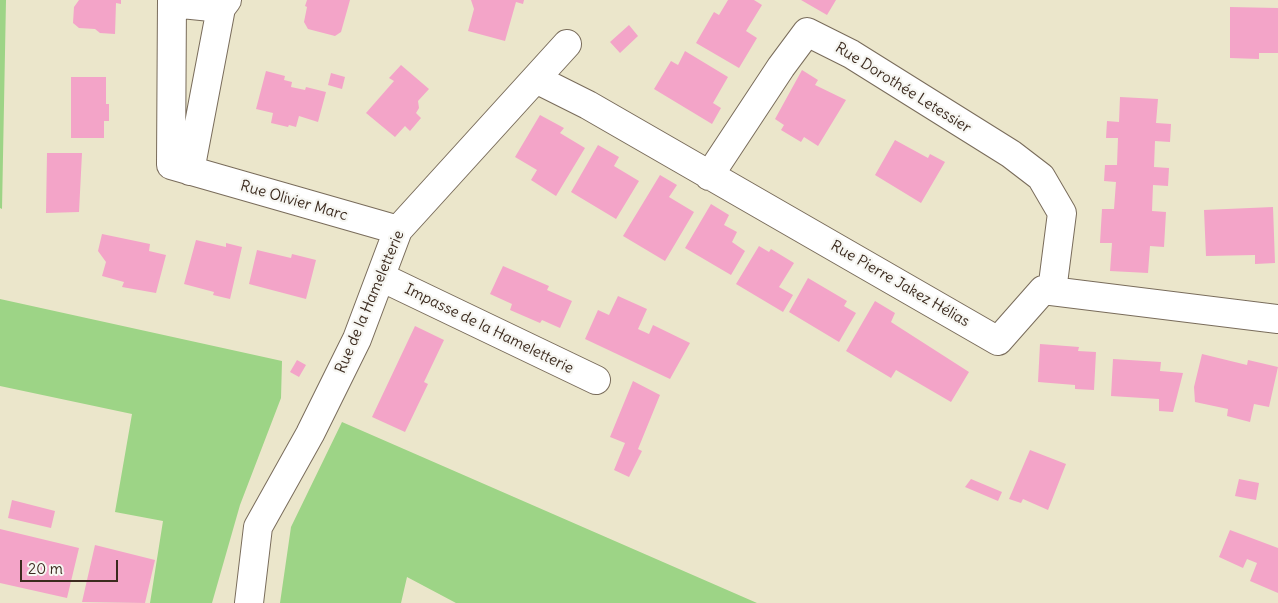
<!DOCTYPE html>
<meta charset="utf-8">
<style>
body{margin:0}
#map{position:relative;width:1278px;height:603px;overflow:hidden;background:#ebe6cb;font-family:Delius,sans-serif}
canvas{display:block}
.scale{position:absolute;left:20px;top:560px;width:98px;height:22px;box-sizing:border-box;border:2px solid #3b2a1e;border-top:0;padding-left:6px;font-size:15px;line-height:18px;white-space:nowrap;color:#3b2a1e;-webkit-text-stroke:4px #f6f6f2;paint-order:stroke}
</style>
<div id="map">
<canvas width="1278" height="603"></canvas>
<div class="scale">20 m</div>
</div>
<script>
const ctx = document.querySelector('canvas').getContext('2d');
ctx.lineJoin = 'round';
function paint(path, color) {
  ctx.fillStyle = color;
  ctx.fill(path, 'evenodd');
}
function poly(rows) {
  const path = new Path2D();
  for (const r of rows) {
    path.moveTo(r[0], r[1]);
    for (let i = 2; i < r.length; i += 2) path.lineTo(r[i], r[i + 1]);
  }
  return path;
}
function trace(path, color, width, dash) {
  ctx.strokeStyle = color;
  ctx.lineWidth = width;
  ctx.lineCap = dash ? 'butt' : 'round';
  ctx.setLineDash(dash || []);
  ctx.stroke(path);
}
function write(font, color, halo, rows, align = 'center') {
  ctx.font = font + ' Delius,sans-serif';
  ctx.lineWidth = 4.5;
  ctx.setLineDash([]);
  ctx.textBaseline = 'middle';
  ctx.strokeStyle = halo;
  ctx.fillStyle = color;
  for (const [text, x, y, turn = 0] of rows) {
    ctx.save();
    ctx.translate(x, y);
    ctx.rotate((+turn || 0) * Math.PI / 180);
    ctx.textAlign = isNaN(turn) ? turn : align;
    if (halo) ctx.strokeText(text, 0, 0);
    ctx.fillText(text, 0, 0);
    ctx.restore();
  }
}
paint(poly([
 [0,0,6,0,2,209,0,208],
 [0,299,282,361,281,398,240,505,212,603,150,603,163,521,115,512,132,414,0,386],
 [342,422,757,603,456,603,407,577,401,603,280,603,291,527]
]), '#9dd486');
paint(poly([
 [79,0,121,0,121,4,116,3,115,34,100,33,95,29,79,28,73,23,74,7],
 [307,0,350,0,341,32,335,36,308,29,304,22,307,7,305,6],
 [471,0,524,0,523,4,516,2,505,41,468,31,474,9],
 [728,0,754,0,762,5,746,31,757,38,739,68,696,43,714,12,719,15],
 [801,0,836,0,827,15],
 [1230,7,1278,8,1278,53,1259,53,1259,59,1230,58],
 [629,25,638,36,620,53,610,42],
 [685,51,728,77,713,103,721,108,712,124,654,89,671,61,678,65],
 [401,65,429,89,418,101,419,108,416,113,421,118,410,131,405,126,395,137,366,113,394,81,389,78],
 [802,70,818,80,815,85,846,100,818,146,804,137,801,142,781,130,784,125,775,119],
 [266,71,285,76,284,80,292,82,291,87,305,90,306,87,326,92,318,122,299,116,296,127,289,125,288,127,271,123,273,113,256,109],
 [331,73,345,77,342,89,328,85],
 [71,77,106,77,106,104,109,104,109,121,104,121,104,138,71,138],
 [1120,97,1158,99,1156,123,1171,124,1170,142,1155,141,1154,167,1169,168,1168,186,1153,185,1152,211,1166,212,1164,247,1150,246,1148,273,1110,271,1112,243,1100,243,1102,209,1114,209,1116,182,1104,181,1105,165,1117,165,1118,138,1106,138,1107,121,1119,122],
 [540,115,564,128,560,133,585,148,556,196,531,180,537,170,515,157],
 [895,140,928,158,930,154,945,162,921,203,875,175],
 [598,145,619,157,614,166,639,181,616,219,571,192],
 [47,153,82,153,79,212,46,213],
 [660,175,677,185,669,197,694,212,665,261,623,236],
 [711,204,729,215,724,225,737,232,732,242,745,251,731,275,685,248],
 [1273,207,1275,263,1255,264,1255,255,1206,256,1204,210],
 [102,234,150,244,149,251,166,255,156,293,122,287,124,282,102,276,106,262,98,251],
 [196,240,226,247,226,243,242,247,230,299,213,295,214,292,184,284],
 [759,246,769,252,771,249,794,263,779,287,793,295,783,312,736,284],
 [257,250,291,258,292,254,316,260,306,299,249,284],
 [503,266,549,286,547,290,572,301,560,328,542,320,540,323,510,310,512,304,490,294],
 [808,278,847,301,844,306,856,313,839,342,789,312],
 [618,296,647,309,638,329,649,334,653,325,690,343,670,379,585,339,598,310,609,315],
 [875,301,895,313,891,322,969,372,951,402,896,370,891,378,846,351],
 [415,326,444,340,424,382,428,384,405,432,372,417],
 [1040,344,1079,347,1078,351,1096,352,1094,390,1075,389,1075,385,1038,382],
 [1202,354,1247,365,1248,360,1278,367,1269,407,1254,404,1250,422,1227,416,1228,409,1195,402,1194,387],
 [1113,359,1161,362,1160,371,1183,373,1173,412,1159,411,1159,399,1111,396],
 [297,360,306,365,299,377,290,372],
 [633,381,660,395,638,449,642,451,629,477,614,470,625,443,610,437],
 [1030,450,1066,464,1048,510,1023,499,1021,503,1009,499],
 [971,479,1002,492,998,501,965,487],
 [1239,479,1259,483,1256,500,1235,496],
 [12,500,55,511,51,528,8,518],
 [0,529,79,548,67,598,0,583],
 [1230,530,1278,548,1278,593,1250,581,1257,563,1247,559,1243,568,1219,557],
 [95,545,155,560,145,603,82,602]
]), '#f3a4c8');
const street = poly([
 [172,0,171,165,398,230],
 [172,3,221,8],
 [536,79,588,105,998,341,1043,290,1278,319],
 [190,171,221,8,227,0],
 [709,176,781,67,807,32,851,54,1011,154,1041,177,1062,213,1052,291],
 [381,277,596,380],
 [249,603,258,527,310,434,357,339,398,230,567,44]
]);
trace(street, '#796c5b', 30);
trace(street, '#fff', 28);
write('15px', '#3b2a1e', '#f6f6f2', [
 ["Rue Dorothée Letessier",903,88,32],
 ["Rue Olivier Marc",294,201,16],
 ["Rue Pierre Jakez Hélias",900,284,30],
 ["Rue de la Hameletterie",370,302,-67],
 ["Impasse de la Hameletterie",489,329,26]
]);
</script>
